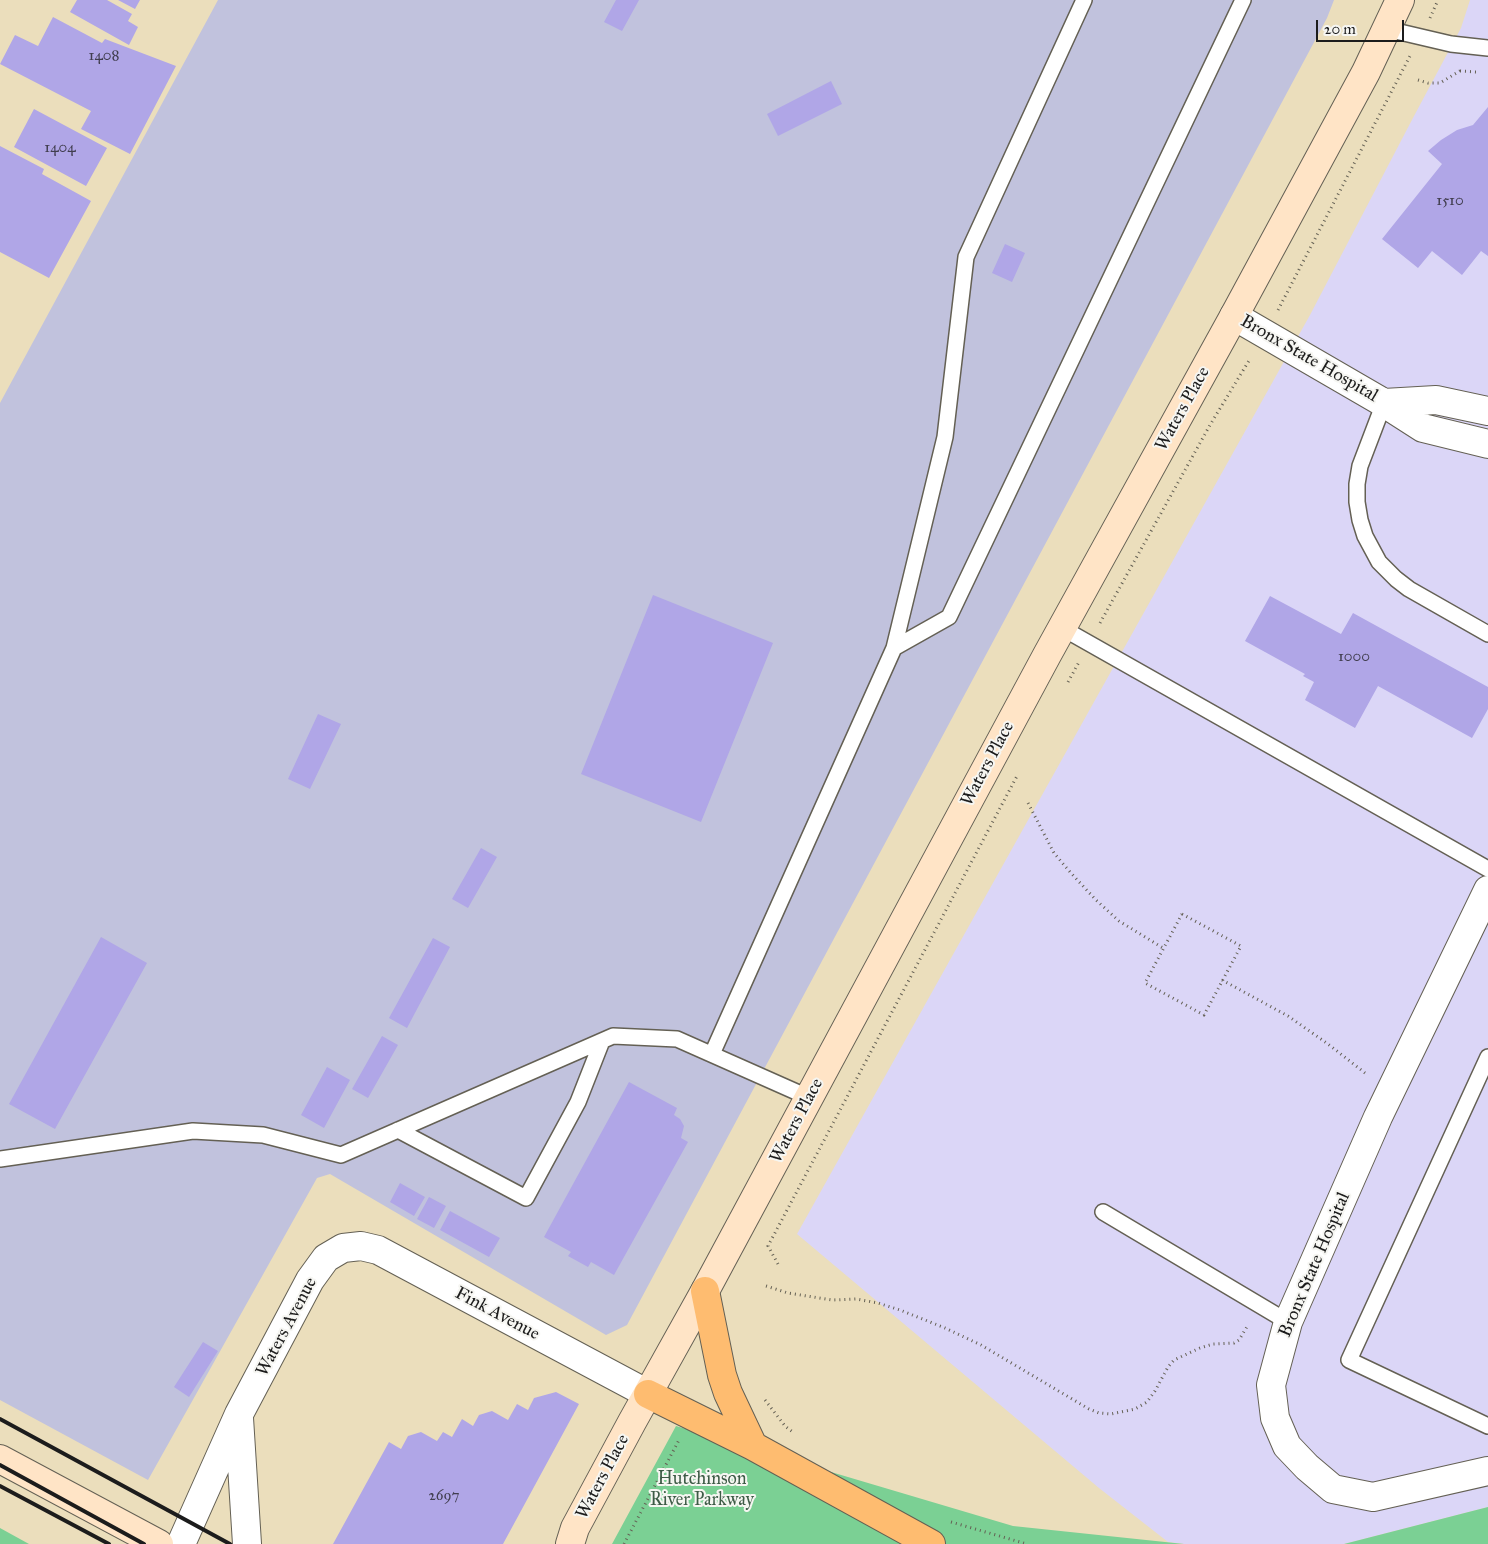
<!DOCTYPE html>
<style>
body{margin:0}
#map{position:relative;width:1488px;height:1544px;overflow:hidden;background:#ebdebc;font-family:"IM FELL Great Primer",serif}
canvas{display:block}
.scale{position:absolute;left:1316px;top:20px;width:88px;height:22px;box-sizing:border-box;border:2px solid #1c1c1c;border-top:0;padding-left:6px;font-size:15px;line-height:18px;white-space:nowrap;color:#1c1c1c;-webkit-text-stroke:4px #f6f6f2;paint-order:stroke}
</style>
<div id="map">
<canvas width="1488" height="1544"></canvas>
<div class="scale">20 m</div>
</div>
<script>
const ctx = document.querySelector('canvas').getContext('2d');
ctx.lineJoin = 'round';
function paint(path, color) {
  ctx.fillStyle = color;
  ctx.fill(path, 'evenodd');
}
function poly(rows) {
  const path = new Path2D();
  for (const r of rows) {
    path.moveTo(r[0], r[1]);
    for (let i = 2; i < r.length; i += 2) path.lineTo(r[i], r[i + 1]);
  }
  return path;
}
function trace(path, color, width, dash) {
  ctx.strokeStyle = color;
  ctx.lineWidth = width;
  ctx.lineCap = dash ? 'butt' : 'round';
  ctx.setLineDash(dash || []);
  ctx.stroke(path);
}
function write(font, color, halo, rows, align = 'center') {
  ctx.font = font + ' "IM FELL Great Primer",serif';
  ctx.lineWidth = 4;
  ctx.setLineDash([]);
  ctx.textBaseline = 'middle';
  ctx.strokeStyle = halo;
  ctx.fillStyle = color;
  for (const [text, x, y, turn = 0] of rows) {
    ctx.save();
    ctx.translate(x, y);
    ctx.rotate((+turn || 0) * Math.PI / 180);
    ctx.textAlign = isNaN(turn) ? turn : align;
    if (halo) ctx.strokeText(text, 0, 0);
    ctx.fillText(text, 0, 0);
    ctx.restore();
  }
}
paint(poly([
 [1470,0,1488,0,1488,1507,1344,1544,1184,1544,1168,1542,1099,1488,797,1234,1310,315,1414,116,1461,28]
]), '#dbd6f7');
paint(poly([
 [218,0,1334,0,1327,18,627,1325,606,1335,330,1174,317,1178,148,1480,0,1400,0,403]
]), '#c1c2dd');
paint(poly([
 [676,1426,1013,1526,1184,1544,612,1544],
 [1488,1507,1488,1544,1344,1544],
 [0,1528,29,1544,0,1544]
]), '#7bd094');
paint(poly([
 [77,0,107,0,132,14,128,21,138,27,129,45,70,12],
 [118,0,140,0,135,9],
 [616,0,639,0,622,31,604,22],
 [53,17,102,43,105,39,176,66,130,154,81,129,91,111,0,64,15,35,38,46],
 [831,81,842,104,778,136,767,114],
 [1488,107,1488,256,1481,251,1462,275,1432,251,1418,268,1382,239,1442,164,1428,151,1441,140,1457,130,1473,125],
 [34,109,107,148,86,186,14,147],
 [0,146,44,169,42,174,91,201,49,278,0,252],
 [1005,244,1025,253,1012,282,992,273],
 [653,595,773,643,701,822,581,774],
 [1270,596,1341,634,1353,613,1488,687,1488,709,1472,738,1378,686,1355,728,1305,700,1314,682,1303,676,1305,674,1245,641],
 [318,714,341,724,310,789,288,779],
 [481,848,497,857,468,908,452,899],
 [101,937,147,963,55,1129,9,1104],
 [433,938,450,947,407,1028,389,1018],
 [382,1036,398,1045,368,1098,352,1089],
 [327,1067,350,1080,324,1128,301,1115],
 [629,1082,677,1108,674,1115,680,1119,684,1126,681,1138,688,1142,614,1275,591,1262,588,1267,568,1256,571,1252,544,1237],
 [400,1183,425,1197,414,1216,390,1202],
 [429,1197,446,1206,434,1228,417,1219],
 [450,1211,500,1238,489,1257,440,1230],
 [203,1342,218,1351,189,1397,174,1387],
 [556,1392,579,1404,503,1544,333,1544,389,1442,401,1449,408,1436,421,1432,437,1441,443,1432,452,1437,462,1419,473,1426,479,1415,492,1411,508,1420,517,1404,528,1410,534,1398]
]), '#b0a6e7');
const service = poly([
 [1387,29,1451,44,1488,48],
 [1384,403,1360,466,1357,484,1357,502,1360,520,1365,536,1379,562,1396,579,1409,589,1488,634],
 [1062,628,1488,869],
 [894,648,945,437,966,257,1084,0],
 [712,1054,894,648,949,617,1243,0],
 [1488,1057,1349,1360,1488,1426],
 [398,1130,526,1198,578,1102,602,1041],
 [0,1159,193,1131,263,1135,341,1155,613,1036,677,1039,810,1098],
 [1103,1212,1288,1322]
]);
const minor = poly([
 [1234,316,1384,403,1423,428,1488,444],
 [1384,403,1436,400,1488,411],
 [1488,890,1378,1117,1288,1322,1271,1385,1275,1418,1287,1446,1307,1467,1333,1489,1373,1497,1488,1471],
 [239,1418,247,1544],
 [181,1544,239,1414,310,1280,326,1258,343,1248,361,1246,378,1250,648,1394]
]);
const secondary = poly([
 [0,1459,159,1544],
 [570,1544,575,1528,632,1422,705,1291,1047,655,1234,316,1366,72,1400,0]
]);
const motorway = poly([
 [705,1291,722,1375,728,1393,753,1446],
 [648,1394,753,1446,931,1544]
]);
trace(service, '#646054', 18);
trace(minor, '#646054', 30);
trace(secondary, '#646054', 30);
trace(motorway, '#646054', 30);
trace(poly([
 [1430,18,1438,0],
 [1460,71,1477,72],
 [1418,80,1428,83,1440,83,1463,69],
 [1278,310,1410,56],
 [1100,623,1210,425,1250,359],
 [1068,682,1079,662],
 [1028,803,1054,853,1070,872,1095,899,1119,921,1163,948],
 [1182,914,1241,946,1204,1015,1145,983,1182,914],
 [1222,980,1288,1016,1328,1044,1365,1073],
 [778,1264,768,1246,1017,776],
 [766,1286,788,1293,832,1300,856,1299,878,1303,900,1310,945,1328,981,1345,1089,1409,1099,1413,1111,1414,1135,1409,1147,1402,1155,1391,1168,1367,1174,1360,1200,1348,1213,1344,1234,1343,1239,1340,1248,1325],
 [765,1400,785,1426,794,1433],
 [951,1522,1027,1544],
 [624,1544,679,1440]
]), '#646054', 3, [1, 4]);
trace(service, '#fff', 15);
trace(minor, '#fff', 28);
trace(secondary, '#ffe4c6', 28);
trace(motorway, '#febc70', 28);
trace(poly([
 [0,1419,230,1544],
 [0,1465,144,1544],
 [0,1486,109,1544]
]), '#1c1c1c', 4);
write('15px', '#413e4f', null, [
 ["1408",104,56],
 ["1404",60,148],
 ["1510",1450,201],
 ["1000",1354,657],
 ["2697",444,1496]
]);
write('18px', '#1c1c1c', '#f6f6f2', [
 ["Bronx State Hospital",1309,359,30],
 ["Waters Place",1183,409,-61],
 ["Waters Place",988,764,-62],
 ["Waters Place",797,1121,-62],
 ["Bronx State Hospital",1315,1265,-67],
 ["Fink Avenue",497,1314,28],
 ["Waters Avenue",287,1327,-62],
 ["Waters Place",603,1477,-62]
]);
write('18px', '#3d5b46', '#f6f6f2', [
 ["Hutchinson",702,1480],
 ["River Parkway",702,1501]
]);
</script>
